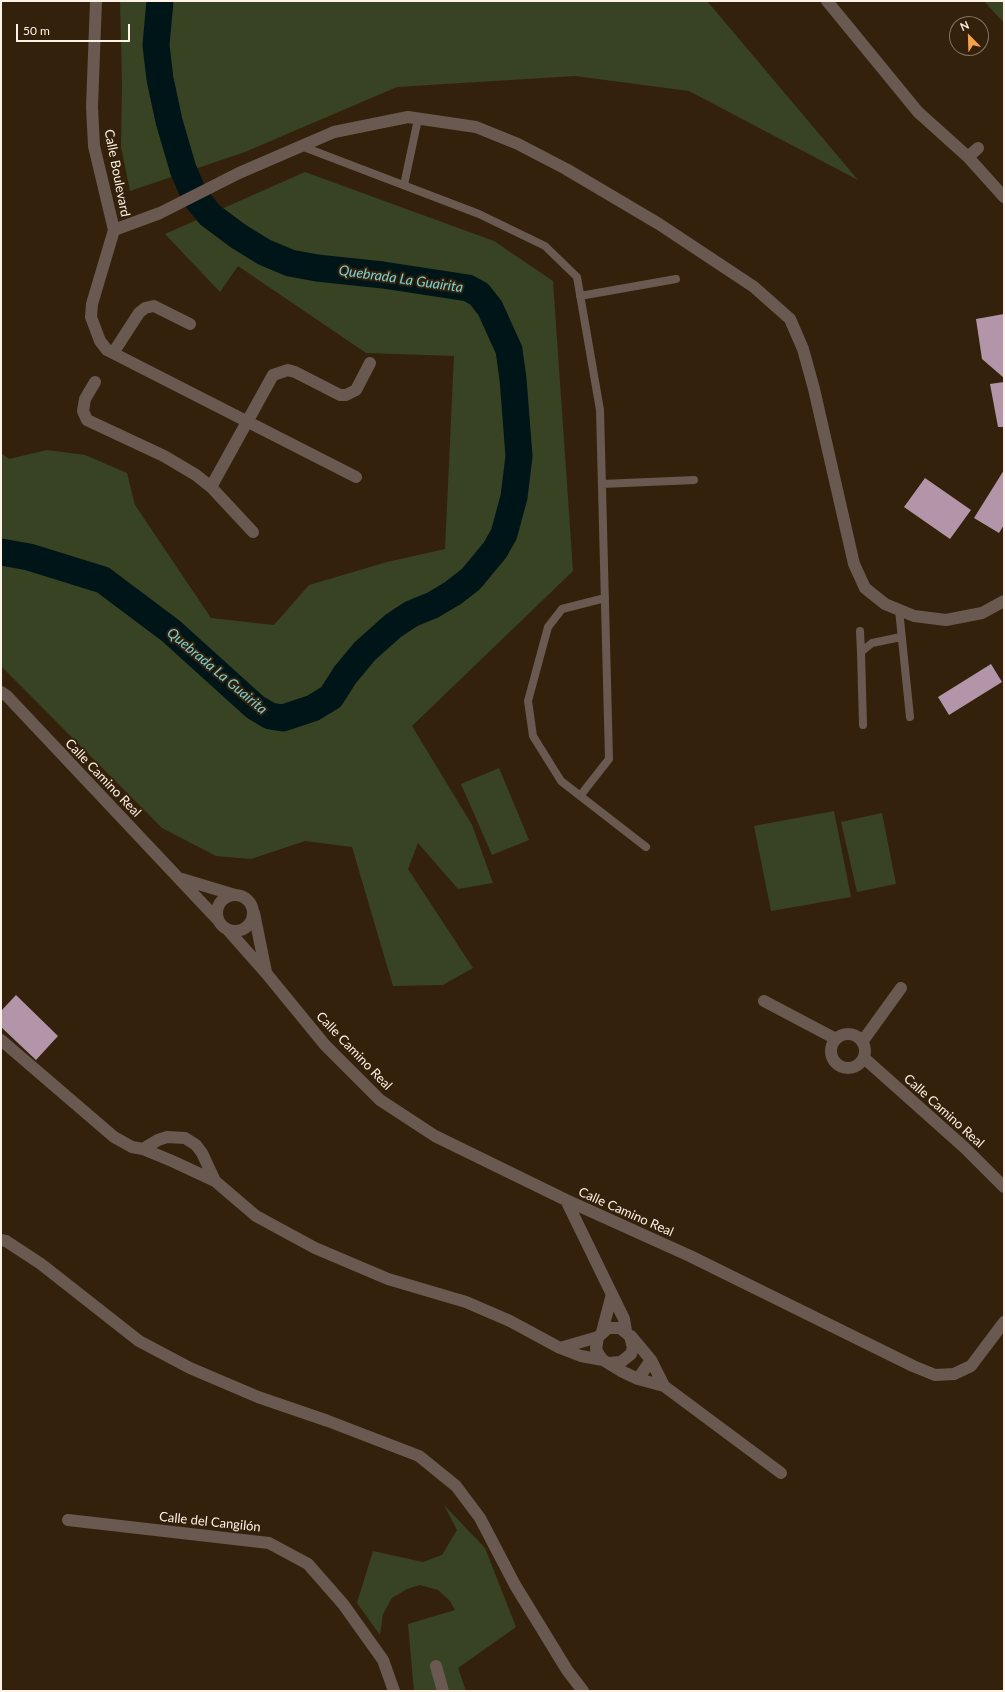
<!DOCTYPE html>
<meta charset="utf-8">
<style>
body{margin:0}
#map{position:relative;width:1005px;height:1692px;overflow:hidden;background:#34210c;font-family:Lato,sans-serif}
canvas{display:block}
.frame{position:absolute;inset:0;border:2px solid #fef1e5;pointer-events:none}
.north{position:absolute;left:949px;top:16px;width:40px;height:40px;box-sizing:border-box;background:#34210c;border:1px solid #857463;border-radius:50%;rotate:337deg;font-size:11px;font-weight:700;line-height:16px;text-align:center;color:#fef1e5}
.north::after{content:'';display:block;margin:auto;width:14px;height:18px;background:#f6a248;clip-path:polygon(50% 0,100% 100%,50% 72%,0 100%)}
.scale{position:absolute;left:16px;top:24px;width:114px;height:18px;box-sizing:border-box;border:2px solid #fef1e5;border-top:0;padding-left:5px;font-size:12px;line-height:14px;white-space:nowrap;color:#fef1e5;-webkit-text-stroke:3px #34210c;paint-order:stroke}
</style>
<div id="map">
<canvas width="1005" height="1692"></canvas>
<div class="frame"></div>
<div class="north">N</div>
<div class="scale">50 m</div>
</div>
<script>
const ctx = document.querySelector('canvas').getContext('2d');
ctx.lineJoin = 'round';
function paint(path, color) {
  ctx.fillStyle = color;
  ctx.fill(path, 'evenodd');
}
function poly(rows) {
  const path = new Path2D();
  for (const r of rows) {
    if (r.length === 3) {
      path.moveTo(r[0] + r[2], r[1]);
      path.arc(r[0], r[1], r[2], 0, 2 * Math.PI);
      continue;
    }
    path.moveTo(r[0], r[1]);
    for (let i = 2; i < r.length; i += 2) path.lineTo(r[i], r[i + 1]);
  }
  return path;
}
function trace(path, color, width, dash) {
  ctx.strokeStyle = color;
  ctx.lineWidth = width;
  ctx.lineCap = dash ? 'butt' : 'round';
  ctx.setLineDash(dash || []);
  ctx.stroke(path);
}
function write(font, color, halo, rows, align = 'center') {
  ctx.font = font + ' Lato,sans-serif';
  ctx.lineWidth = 4;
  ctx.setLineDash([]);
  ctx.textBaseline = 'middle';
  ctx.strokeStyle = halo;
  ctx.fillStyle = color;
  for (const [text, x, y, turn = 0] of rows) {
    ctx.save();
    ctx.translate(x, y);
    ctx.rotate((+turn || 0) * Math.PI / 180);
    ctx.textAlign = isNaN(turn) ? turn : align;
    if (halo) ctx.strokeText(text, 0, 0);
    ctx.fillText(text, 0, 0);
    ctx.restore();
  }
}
paint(poly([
 [120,1,707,1,858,180,689,91,575,76,397,87,245,152,130,191,121,147,122,84],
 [984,1,1004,1,1004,23],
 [305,172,494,241,553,281,573,571,412,726,472,825,493,883,458,889,418,843,408,869,473,968,443,985,393,986,352,847,305,841,251,859,216,856,162,828,1,666,1,453,9,459,47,450,85,455,127,473,135,505,211,618,274,625,309,585,387,562,445,549,454,356,366,353,238,266,220,292,165,234],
 [499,768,529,840,492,855,461,784],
 [834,811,851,897,771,911,754,826],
 [882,813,896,884,857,892,841,822],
 [444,1505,485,1548,516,1627,458,1668,466,1691,414,1691,408,1624,455,1610,450,1601,438,1590,420,1585,407,1589,392,1598,383,1614,380,1635,357,1603,373,1551,423,1562,442,1555,457,1530]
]), '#384324');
trace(poly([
 [1,552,29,557,103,580,171,631,255,707,270,716,283,718,313,708,331,697,345,675,365,651,393,626,411,614,433,605,453,593,471,579,495,550,504,534,514,497,519,456,513,379,509,350,490,308,479,294,468,288,383,275,317,268,290,263,264,252,238,236,210,215,195,197,183,169,169,121,160,79,156,45,160,1]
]), '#001517', 27);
paint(poly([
 [1004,314,1004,378,982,359,976,319],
 [1004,382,1004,427,998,427,990,384],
 [1004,470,1004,525,999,533,974,518],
 [925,478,971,510,950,539,904,507],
 [991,664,1002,682,949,715,938,697],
 [16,995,58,1036,36,1060,1,1027,1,1011]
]), '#b295a9');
trace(poly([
 [301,146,479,214,545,246,577,277,600,410,609,759,580,796],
 [404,185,418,119],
 [580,296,676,279],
 [602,484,694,480],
 [605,598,562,609,548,627,528,701,533,736,561,781,646,847],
 [899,610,910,717],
 [860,631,861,652],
 [863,725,861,652,872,643,901,637]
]), '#695950', 8);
trace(poly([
 [96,1,92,107,94,146,114,230,160,213,239,173,334,132,408,117,476,127,518,144,566,169,659,224,754,287,790,319,803,349,814,389,854,564,865,588,885,604,914,616,946,620,982,613,1004,601],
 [827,1,918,112,968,157,1004,197],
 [968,157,978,148],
 [114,230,92,304,91,317,100,341,107,350,356,477],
 [113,353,139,313,145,308,154,306,190,324],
 [95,382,85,399,83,411,87,420,164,456,196,475,211,487,253,532],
 [211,487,273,375,288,370,295,372,340,395,346,395,356,390,370,363],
 [1,692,7,696,217,919],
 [182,879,235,895],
 [235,913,18],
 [254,913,266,972],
 [228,930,266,973,325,1045,380,1100,435,1136,566,1200,690,1256,913,1366,935,1375,954,1374,971,1366,1004,1322],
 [764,1001,836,1039],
 [848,1051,17],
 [1,1040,114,1137,132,1147,143,1149,172,1161,215,1181,256,1216,315,1248,388,1279,466,1302,510,1321,560,1348,581,1356,603,1360],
 [862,1042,901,988],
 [864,1058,965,1148,1004,1187],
 [143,1149,158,1140,167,1137,185,1138,196,1145,202,1153,215,1181],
 [566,1200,624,1319,626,1331],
 [1,1240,6,1241,41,1264,139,1341,190,1368,258,1397,328,1421,419,1456,456,1486,480,1518,515,1585,567,1670,583,1691],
 [602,1332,612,1294],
 [631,1336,651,1360,664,1386],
 [560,1348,598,1337],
 [609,1363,621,1362,631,1354,633,1348,630,1336,620,1328,608,1328,598,1337,596,1349,599,1355,603,1360,621,1371,638,1379,664,1386,781,1473],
 [638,1379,651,1360],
 [68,1520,269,1543,308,1564,343,1604,383,1660,394,1691],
 [436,1666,443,1691]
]), '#695950', 12);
write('13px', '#fef1e5', '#34210c', [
 ["Calle Boulevard",117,173,79],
 ["Calle Camino Real",103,778,46],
 ["Calle Camino Real",354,1051,46],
 ["Calle Camino Real",944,1111,42],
 ["Calle Camino Real",626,1212,24],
 ["Calle del Cangilón",210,1522,6]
]);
write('italic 14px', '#79d3d9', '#34210c', [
 ["Quebrada La Guairita",401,279,8],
 ["Quebrada La Guairita",217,671,40]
]);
</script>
